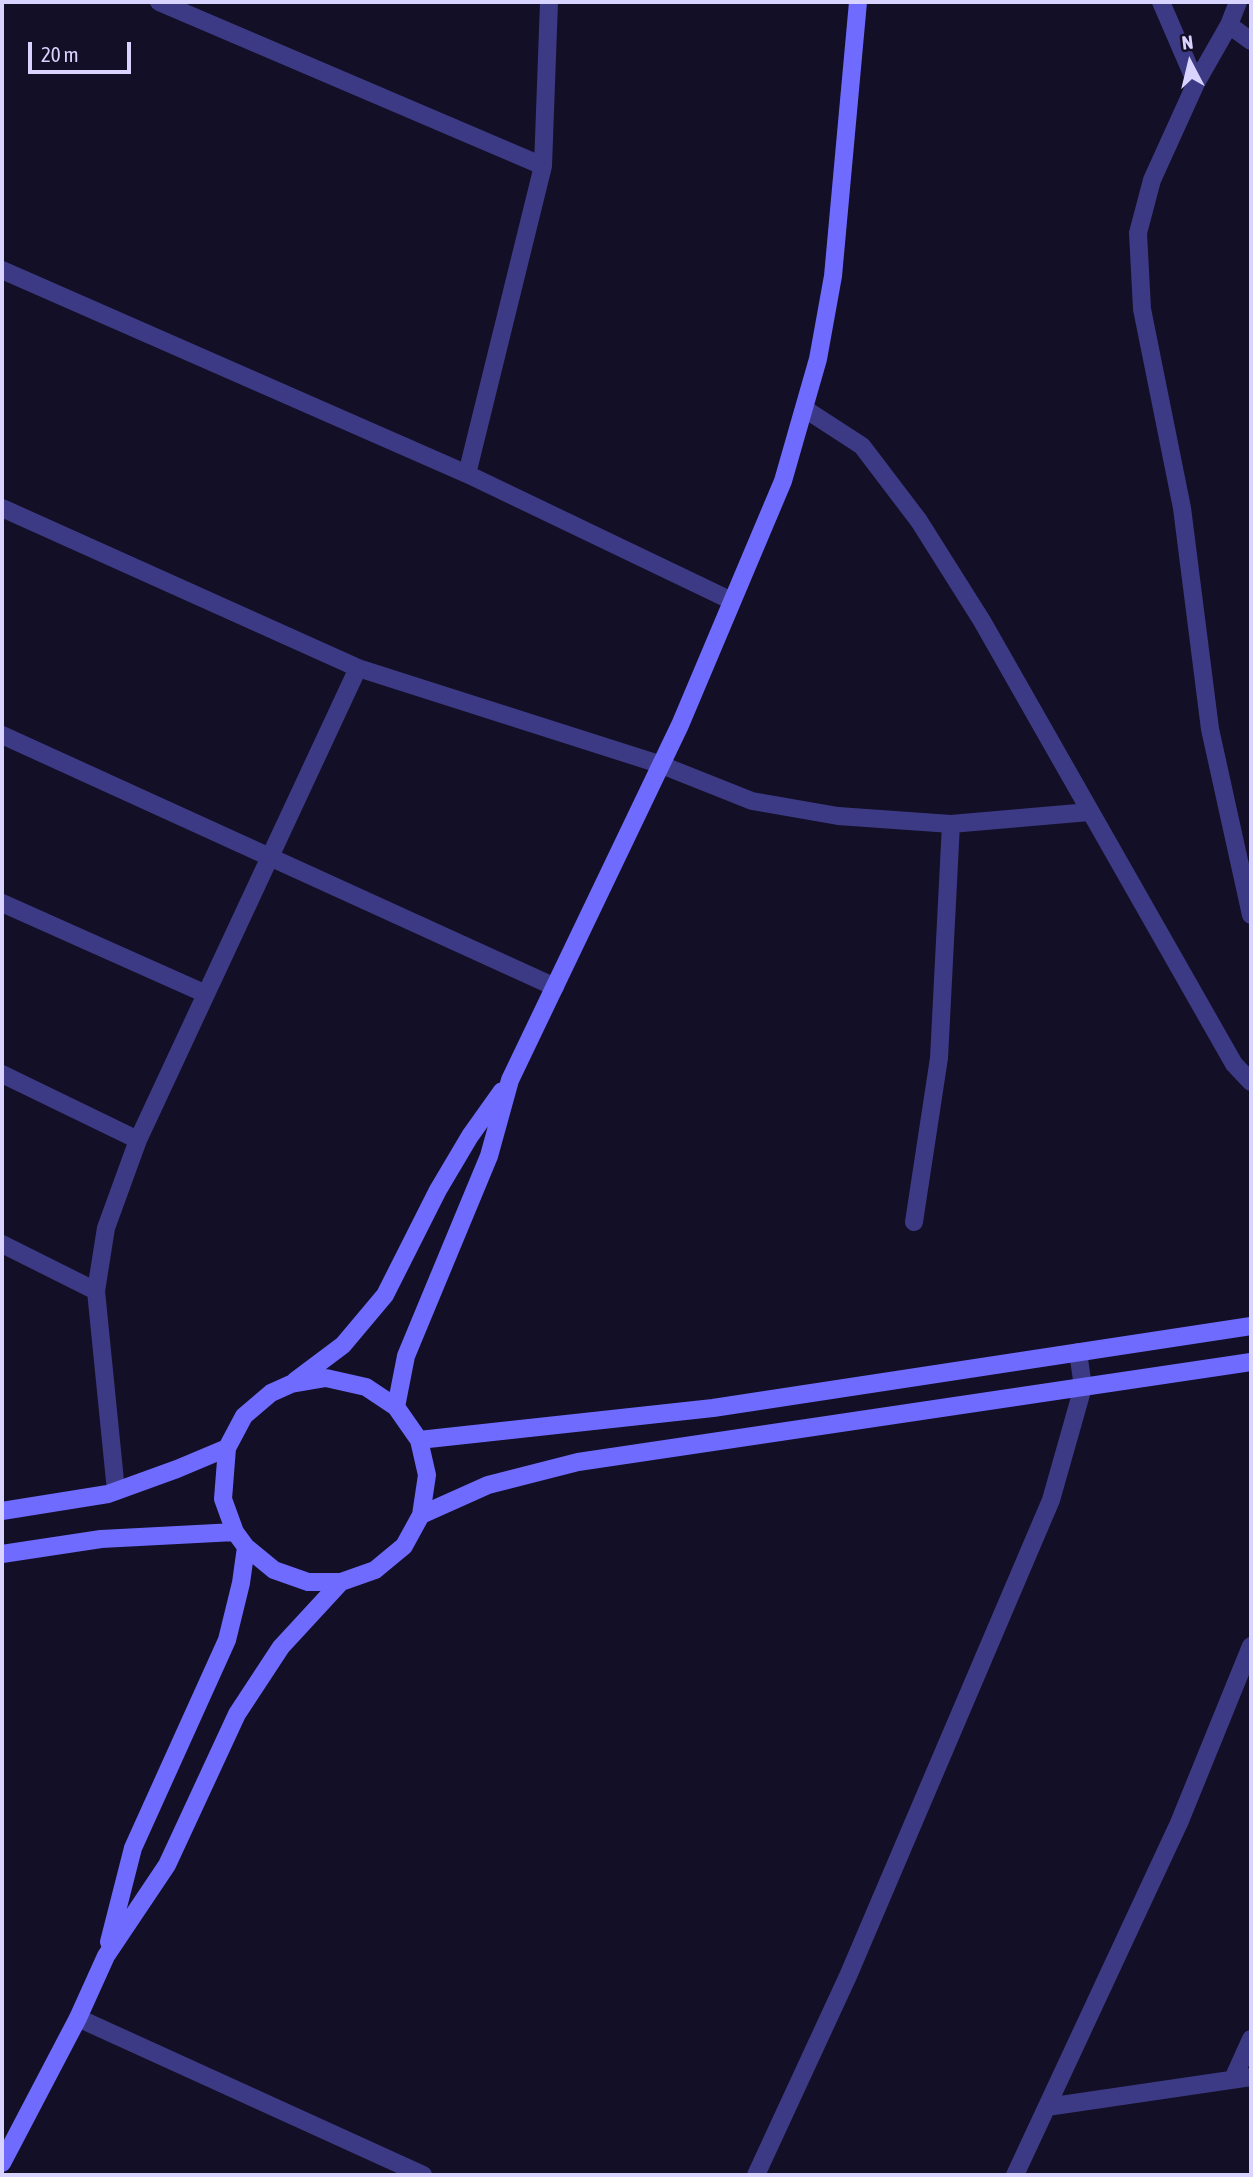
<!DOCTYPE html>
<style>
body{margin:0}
#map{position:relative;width:1253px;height:2177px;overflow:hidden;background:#130f26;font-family:"Asap Condensed",sans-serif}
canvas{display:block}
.frame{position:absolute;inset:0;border:4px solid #d9d4ff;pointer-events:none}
.north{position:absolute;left:1155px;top:28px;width:70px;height:70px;-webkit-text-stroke:5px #130f26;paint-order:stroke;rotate:353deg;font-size:19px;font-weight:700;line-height:28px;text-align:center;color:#d9d4ff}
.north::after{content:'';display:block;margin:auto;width:24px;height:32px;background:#d9d4ff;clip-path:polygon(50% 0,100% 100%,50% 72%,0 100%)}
.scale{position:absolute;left:28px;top:42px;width:103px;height:32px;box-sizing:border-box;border:4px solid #d9d4ff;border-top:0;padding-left:9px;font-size:21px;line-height:24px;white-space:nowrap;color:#d9d4ff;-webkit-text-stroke:5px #130f26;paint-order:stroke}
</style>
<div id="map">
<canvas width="1253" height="2177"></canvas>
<div class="frame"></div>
<div class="north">N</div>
<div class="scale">20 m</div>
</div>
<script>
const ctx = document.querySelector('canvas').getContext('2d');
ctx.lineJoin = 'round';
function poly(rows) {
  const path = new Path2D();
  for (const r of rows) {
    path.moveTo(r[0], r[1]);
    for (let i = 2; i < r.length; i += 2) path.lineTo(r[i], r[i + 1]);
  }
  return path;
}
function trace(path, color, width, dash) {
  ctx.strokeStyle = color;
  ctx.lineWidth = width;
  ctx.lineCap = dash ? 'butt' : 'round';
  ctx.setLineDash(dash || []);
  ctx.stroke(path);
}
trace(poly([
 [159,2,543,166],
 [1161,2,1196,83],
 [1238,2,1229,25,1196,83,1152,180,1138,233,1142,309,1182,508,1210,729,1251,915],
 [1229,25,1251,41],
 [2,270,467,474,732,601],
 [805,409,862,446,919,521,982,621,1234,1064,1251,1082],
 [467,474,543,166,549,2],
 [2,508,358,668,659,764,752,801,838,816,951,824,1089,812],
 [2,735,555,987],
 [2,903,206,994],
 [2,1074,138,1140],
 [914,1222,939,1058,951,824],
 [2,1244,96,1291],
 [116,1491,96,1291,106,1228,138,1140,358,668],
 [78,2018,423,2175],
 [1233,2079,1251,2039],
 [1047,2107,1251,2077],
 [756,2175,848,1976,1051,1500,1083,1387,1078,1352],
 [1015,2175,1179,1823,1251,1646]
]), '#3d3a85', 18);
trace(poly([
 [295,1381,343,1345,385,1295,438,1190,470,1136,502,1091],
 [396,1407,406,1356,489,1156,510,1080,680,725,783,481,818,359,833,276,858,2],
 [419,1440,713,1408,1251,1326],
 [2,1511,108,1494,177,1469,227,1448,244,1416,271,1393,291,1384,326,1378,366,1387,396,1407,419,1440,427,1475,421,1515,404,1546,375,1570,341,1582,308,1582,274,1570,246,1547,235,1532,223,1499,227,1448],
 [421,1515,488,1485,578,1462,1251,1362],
 [2,1554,101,1539,235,1532],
 [109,1942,133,1848,227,1640,241,1583,246,1547],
 [2,2163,78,2018,106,1956,167,1865,237,1714,281,1647,341,1582]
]), '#6f6bff', 18);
</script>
